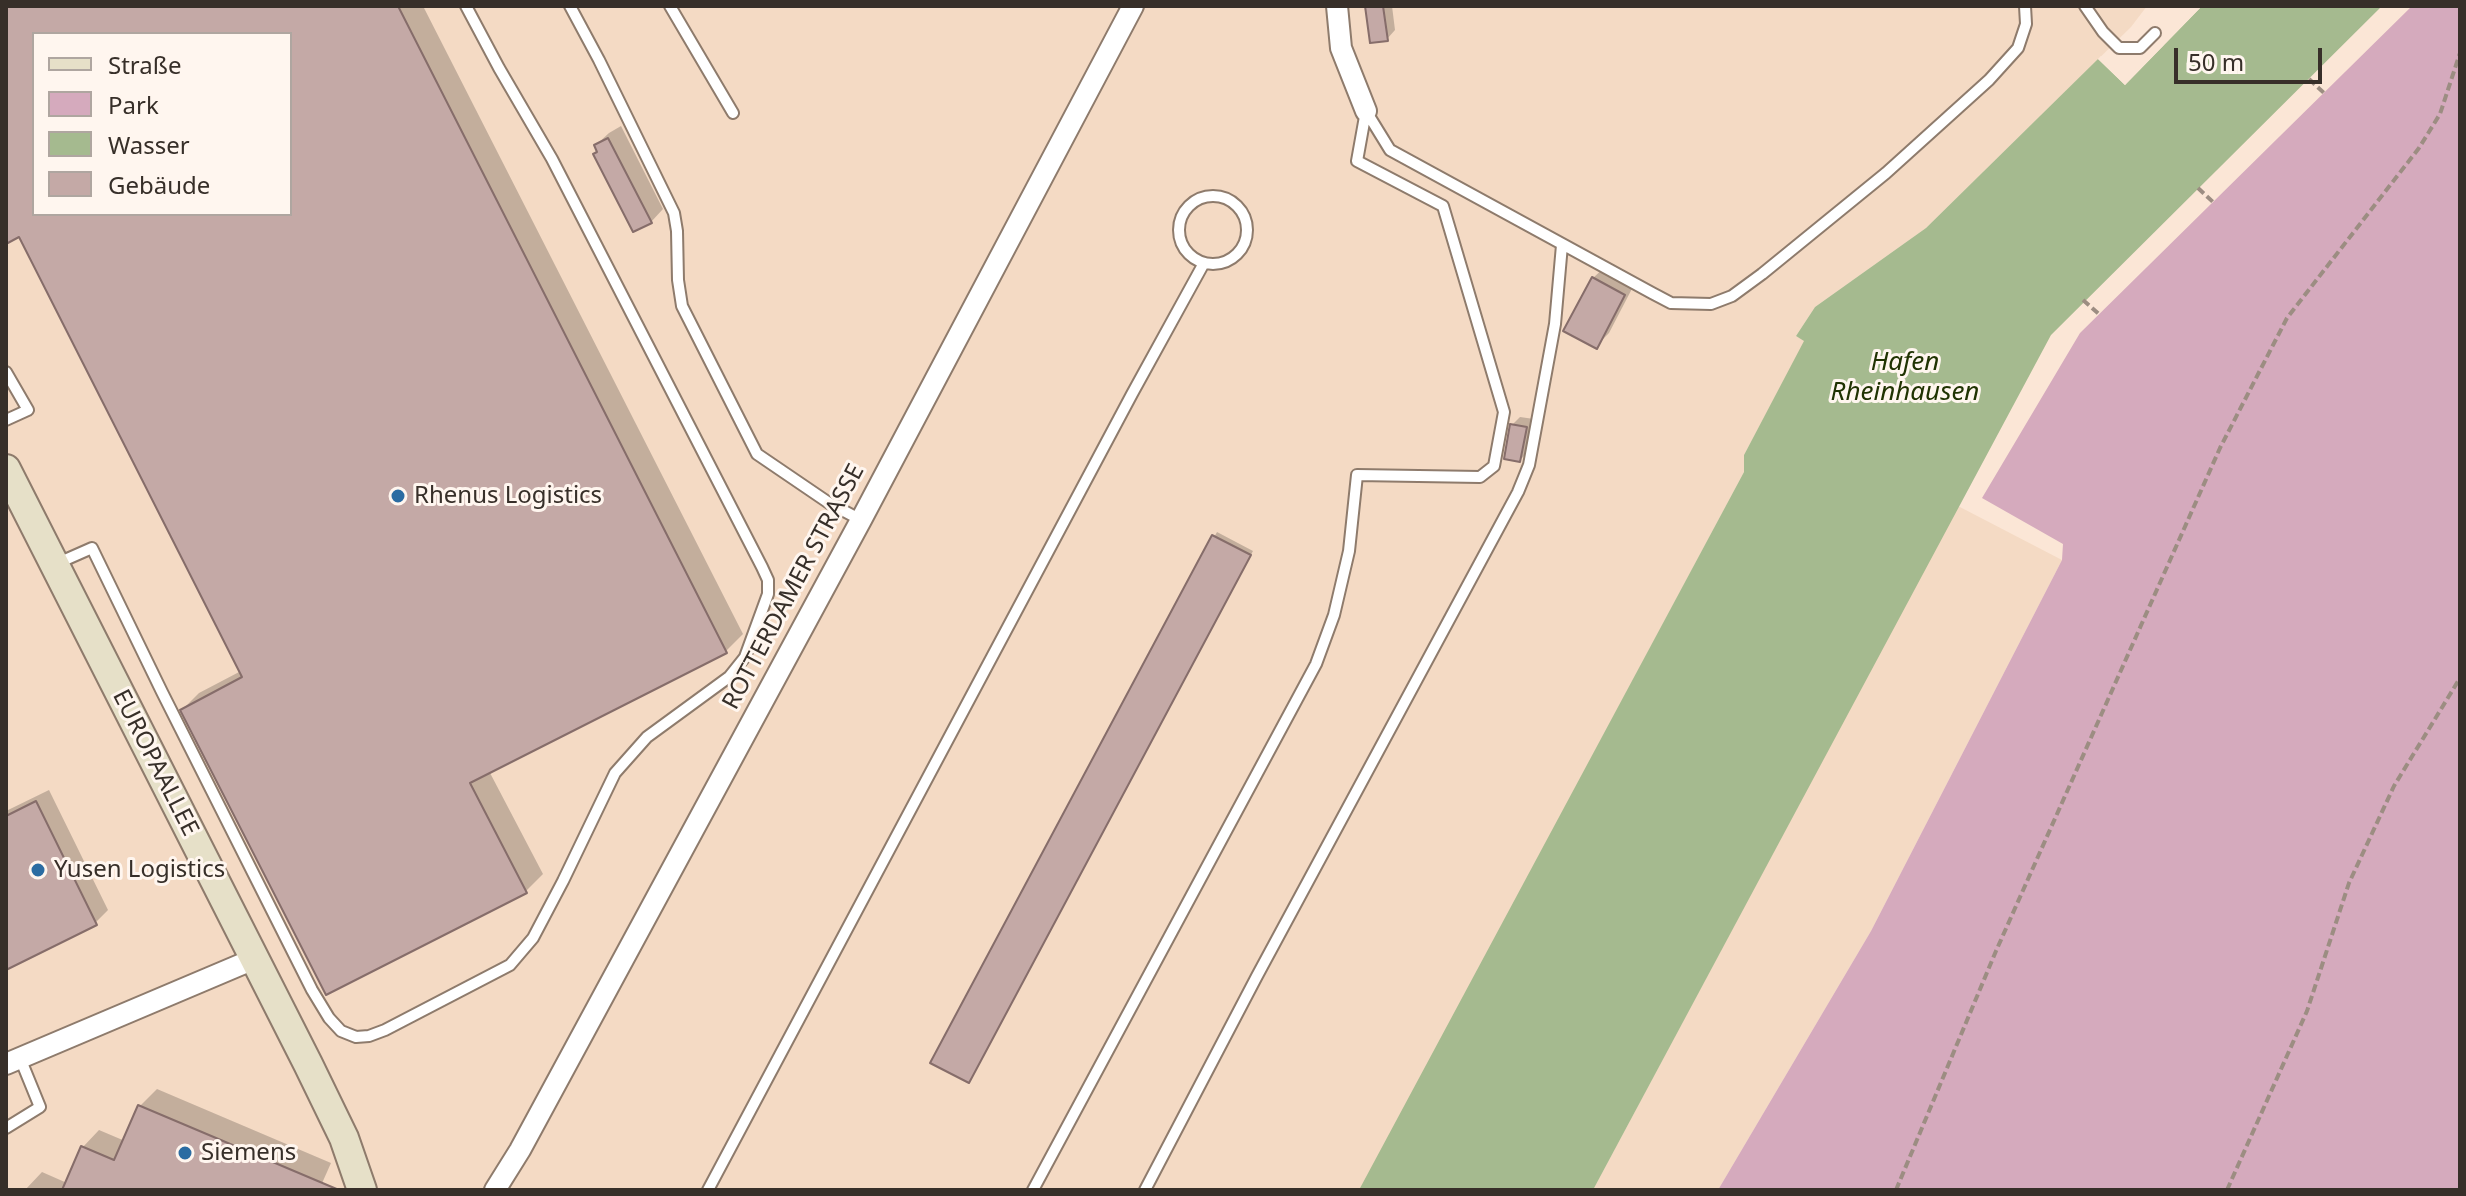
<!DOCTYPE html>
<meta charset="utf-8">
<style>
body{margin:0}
#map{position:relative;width:2466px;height:1196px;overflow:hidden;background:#fbe6d6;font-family:"Noto Sans",sans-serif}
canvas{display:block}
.frame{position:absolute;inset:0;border:8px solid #372f29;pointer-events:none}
.legend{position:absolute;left:32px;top:32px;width:260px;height:184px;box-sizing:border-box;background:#fff6ef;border:2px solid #afa6a0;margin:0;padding:10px 14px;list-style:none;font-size:24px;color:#372f29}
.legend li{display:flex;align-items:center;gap:16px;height:40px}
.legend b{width:40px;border:2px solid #afa6a0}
.scale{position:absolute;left:2174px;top:48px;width:148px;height:36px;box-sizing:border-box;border:4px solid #372f29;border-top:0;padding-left:10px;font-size:24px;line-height:28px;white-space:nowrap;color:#372f29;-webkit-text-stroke:6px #fff6ef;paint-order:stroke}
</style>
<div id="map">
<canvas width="2466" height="1196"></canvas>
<div class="frame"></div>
<ul class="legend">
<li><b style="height:10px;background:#e6e0c8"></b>Straße</li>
<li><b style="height:22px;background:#d5aabd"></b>Park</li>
<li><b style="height:22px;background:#a5ba8f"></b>Wasser</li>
<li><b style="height:22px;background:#c4a9a6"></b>Gebäude</li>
</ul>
<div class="scale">50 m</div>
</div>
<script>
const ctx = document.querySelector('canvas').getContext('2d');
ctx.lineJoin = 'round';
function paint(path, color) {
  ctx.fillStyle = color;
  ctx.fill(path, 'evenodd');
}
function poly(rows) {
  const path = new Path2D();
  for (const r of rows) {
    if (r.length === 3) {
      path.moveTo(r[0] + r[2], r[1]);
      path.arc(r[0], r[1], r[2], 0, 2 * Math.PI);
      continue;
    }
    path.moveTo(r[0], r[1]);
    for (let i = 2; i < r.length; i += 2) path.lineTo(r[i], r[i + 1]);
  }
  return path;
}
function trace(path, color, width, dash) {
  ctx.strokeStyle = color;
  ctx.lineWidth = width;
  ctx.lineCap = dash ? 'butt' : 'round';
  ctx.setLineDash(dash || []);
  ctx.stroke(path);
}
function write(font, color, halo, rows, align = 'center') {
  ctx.font = font + ' "Noto Sans",sans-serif';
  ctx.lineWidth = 6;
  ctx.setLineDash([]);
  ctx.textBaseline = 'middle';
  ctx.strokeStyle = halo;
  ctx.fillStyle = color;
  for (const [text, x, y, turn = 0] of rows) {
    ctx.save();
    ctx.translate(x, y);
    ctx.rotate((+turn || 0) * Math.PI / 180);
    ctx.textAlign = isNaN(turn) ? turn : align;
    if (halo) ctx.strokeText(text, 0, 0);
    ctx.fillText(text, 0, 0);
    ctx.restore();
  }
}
paint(poly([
 [6,6,2147,6,2131,27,1926,228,1815,307,1796,336,1805,341,1744,455,1744,472,1361,1190,6,1190],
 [34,34,290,34,290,214,34,214],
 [1958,506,2062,560,1871,931,1718,1190,1593,1190]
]), '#f4dac4');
paint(poly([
 [2412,6,2460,6,2460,1190,1718,1190,1871,931,2062,560,2063,544,1982,498,2080,333]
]), '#d5aabd');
paint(poly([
 [2202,6,2382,6,2051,335,1593,1190,1359,1190,1744,472,1744,455,1804,341,1796,336,1815,307,1926,228,2098,59,2125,85]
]), '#a5ba8f');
paint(poly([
 [2196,6,2202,6,2125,85,2098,59,2101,56,2125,79]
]), '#fbe6d6');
paint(poly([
 [6,6,423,6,743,634,726,651,489,771,543,874,526,891,182,710,199,693,241,671,20,234,6,242],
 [34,34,290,34,290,214,34,214],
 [1367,6,1392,6,1395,30,1387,39],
 [621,126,663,209,651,222,596,145,609,133],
 [1606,266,1636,281,1609,333,1596,346,1593,278],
 [1520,417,1534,419,1528,452,1520,460,1512,425],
 [1217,532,1253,551,972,1077,932,1062],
 [49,790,108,910,95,923,6,968,6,811],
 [157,1089,331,1163,319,1190,25,1190,42,1172,67,1183,82,1148,99,1130,125,1141,140,1106]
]), '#0003');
const building = poly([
 [6,6,398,6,727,653,470,783,527,893,326,995,180,710,242,677,19,237,6,244,6,6],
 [34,34,290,34,290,214,34,214,34,34],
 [1365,6,1383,6,1388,41,1370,43,1365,6],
 [608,138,652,223,633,232,593,154,597,152,594,145,608,138],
 [1592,277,1625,295,1597,349,1563,331,1592,277],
 [1510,424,1527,427,1520,462,1504,459,1510,424],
 [1212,535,1251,555,969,1083,930,1063,1212,535],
 [36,801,97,925,6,970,6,816,36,801],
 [138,1105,339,1190,62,1190,81,1146,114,1160,138,1105]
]);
paint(building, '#c4a9a6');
trace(building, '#866d6a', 2);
const lane = poly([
 [570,6,599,60,674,213,677,231,678,280,682,306,757,454,829,503,861,520],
 [670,6,733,113],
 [2085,6,2103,32,2119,48,2140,48,2155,33],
 [1366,111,1390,150,1652,293,1671,303,1711,304,1732,296,1762,274,1886,173,1989,80,2018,48,2026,24,2025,6],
 [1213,230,34],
 [6,372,28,410,6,420],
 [58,563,92,548,162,692,312,990,329,1018,341,1031,356,1037,369,1036,385,1030,510,965,533,938,563,881,615,773,647,737,729,677,745,657,768,594,768,580,762,567,552,159,499,68,466,6],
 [6,1128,40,1107,20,1058],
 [708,1190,1132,394,1204,263],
 [1033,1190,1316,664,1334,615,1349,551,1357,475,1480,477,1494,466,1504,412,1443,206,1357,161,1366,111],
 [1145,1190,1257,976,1518,492,1529,465,1555,324,1562,245]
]);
const street = poly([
 [1337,6,1341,48,1366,111],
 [6,1064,254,959],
 [495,1190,520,1150,861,520,1133,6]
]);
const secondary = poly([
 [6,469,308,1064,344,1138,362,1190]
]);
trace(lane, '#8e7b6c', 14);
trace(street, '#8e7b6c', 24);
trace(secondary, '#8e7b6c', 32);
trace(poly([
 [2309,79,2324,93],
 [2198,188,2213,202],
 [2083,300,2099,314],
 [1896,1190,1996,951,2220,448,2287,318,2419,148,2440,114,2460,53],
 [2227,1190,2307,1011,2349,883,2394,786,2460,678]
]), '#9c8d82', 4, [8, 4]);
trace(lane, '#fff', 10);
trace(street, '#fff', 20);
trace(secondary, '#e6e0c8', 28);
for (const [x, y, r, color] of [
 [398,496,8,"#2b6ca2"],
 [38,870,8,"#2b6ca2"],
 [185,1153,8,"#2b6ca2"]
]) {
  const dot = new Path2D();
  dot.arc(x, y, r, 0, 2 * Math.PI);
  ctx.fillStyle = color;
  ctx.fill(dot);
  trace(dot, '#fff6ef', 3);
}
write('24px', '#372f29', '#fff6ef', [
 ["Rhenus Logistics",414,496],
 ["Yusen Logistics",54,870],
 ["Siemens",201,1153]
], 'left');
write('24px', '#372f29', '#fff6ef', [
 ["ROTTERDAMER STRASSE",794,587,-62],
 ["EUROPAALLEE",155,763,63]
]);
write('italic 26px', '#203302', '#fff6ef', [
 ["Hafen",1905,363],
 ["Rheinhausen",1905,393]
]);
</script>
